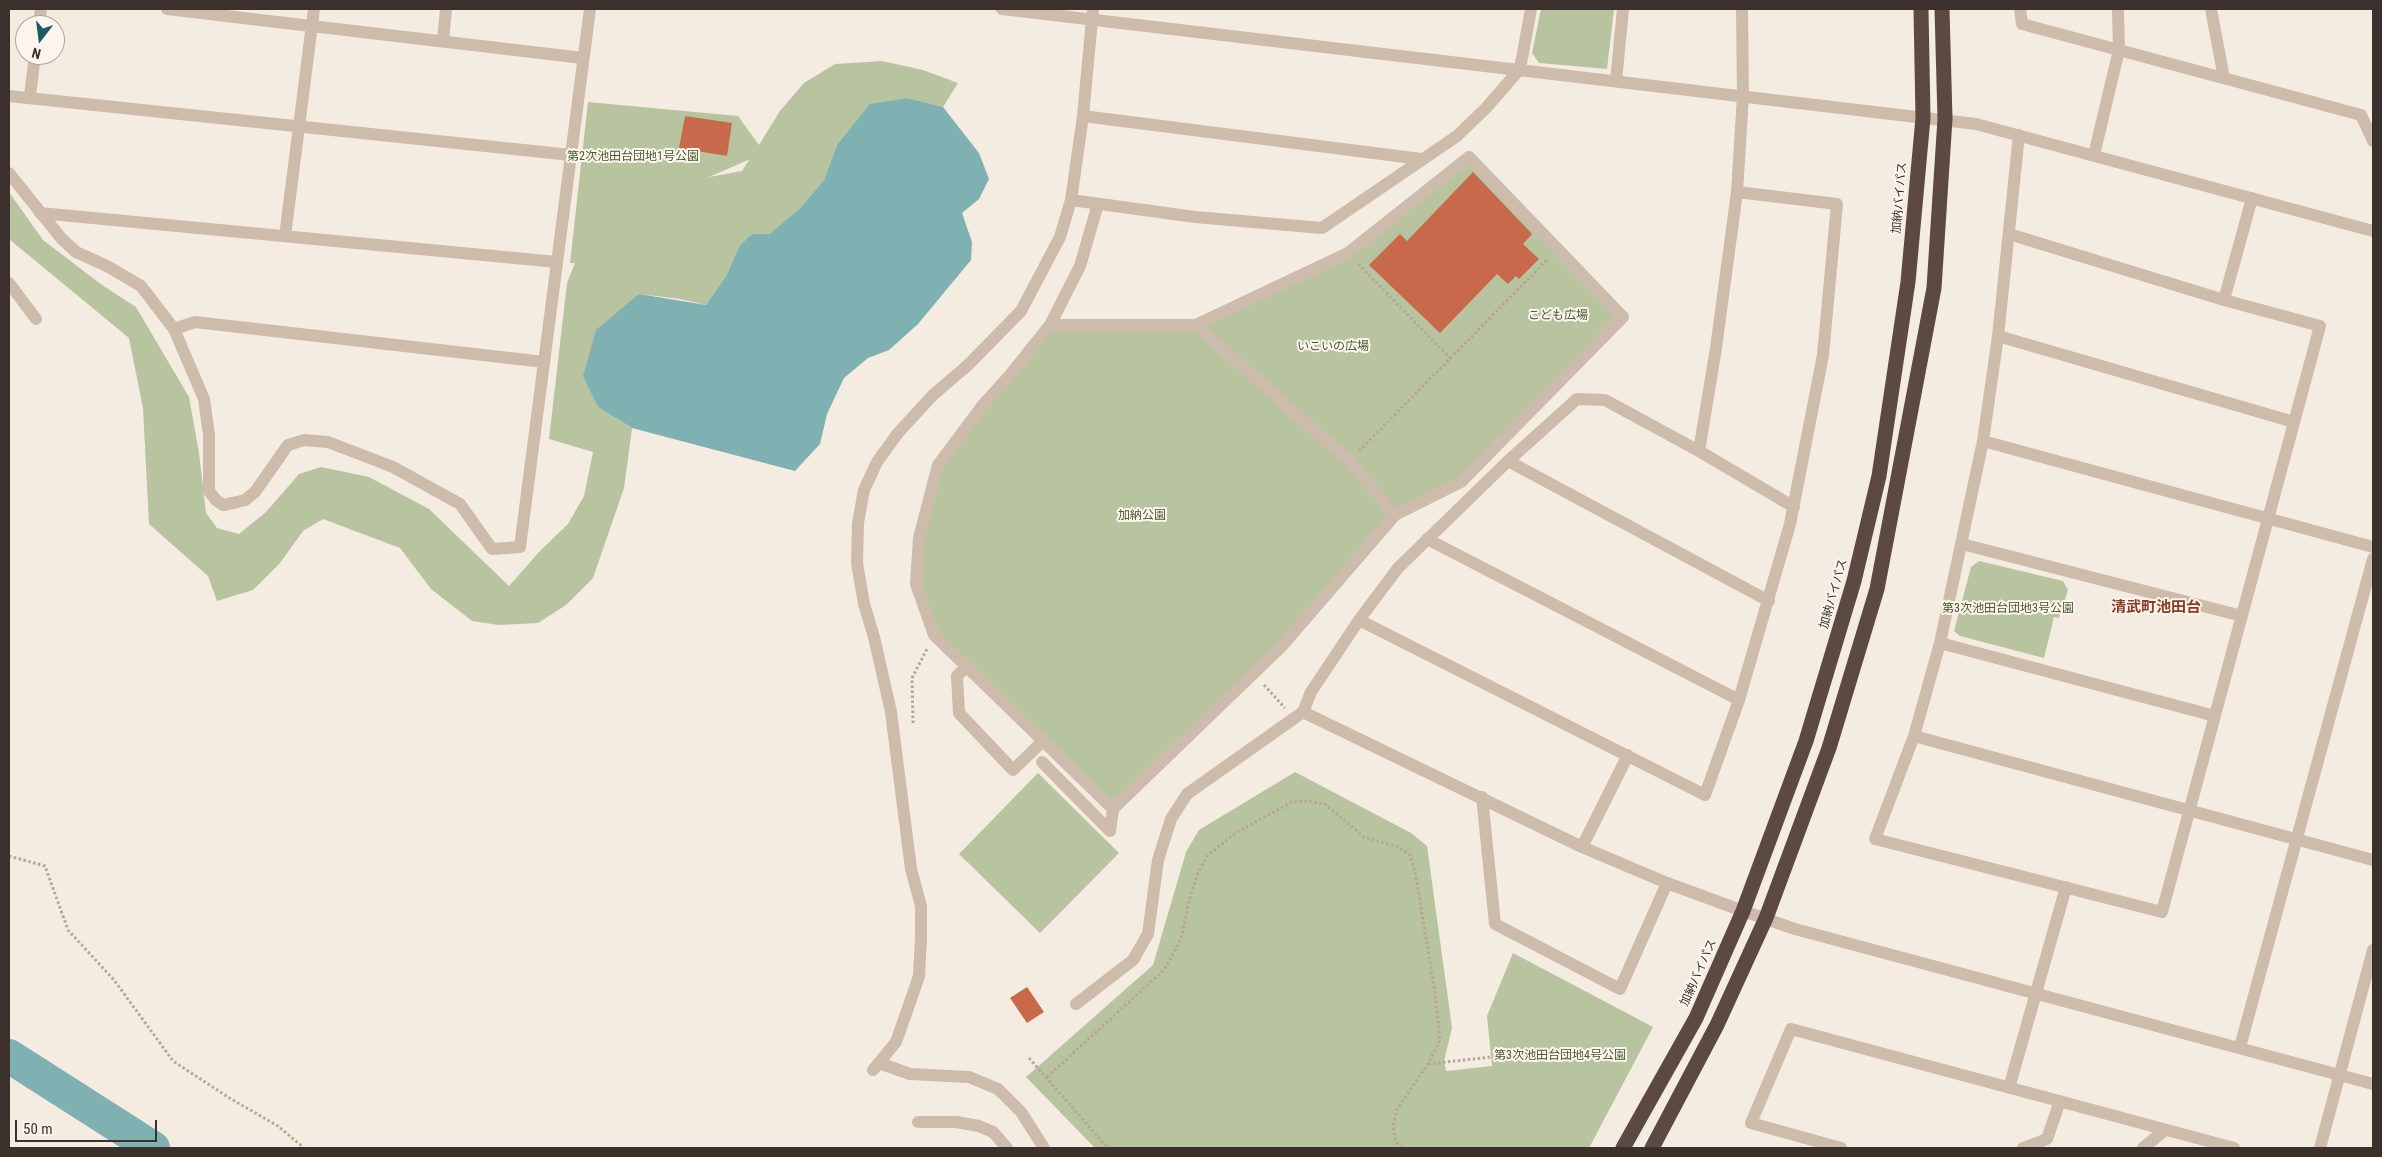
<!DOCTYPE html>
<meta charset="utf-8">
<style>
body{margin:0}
#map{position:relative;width:2382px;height:1157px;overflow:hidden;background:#f4ebe1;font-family:"Roboto Condensed",sans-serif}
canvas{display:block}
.frame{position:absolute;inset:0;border:10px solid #3b302b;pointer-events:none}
.north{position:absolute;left:15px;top:15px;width:50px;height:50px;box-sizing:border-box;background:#fbf5ee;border:1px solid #aea6a0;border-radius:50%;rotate:195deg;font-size:14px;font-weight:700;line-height:20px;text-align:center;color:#3b302b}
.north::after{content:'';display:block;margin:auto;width:18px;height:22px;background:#1f5a5e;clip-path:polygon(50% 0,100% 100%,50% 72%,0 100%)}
.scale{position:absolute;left:15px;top:1120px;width:142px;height:22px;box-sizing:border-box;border:2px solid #3b302b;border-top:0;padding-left:6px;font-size:15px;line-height:18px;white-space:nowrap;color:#3b302b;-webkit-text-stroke:4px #fbf5ee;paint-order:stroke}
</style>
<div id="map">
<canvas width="2382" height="1157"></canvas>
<div class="frame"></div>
<div class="north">N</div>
<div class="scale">50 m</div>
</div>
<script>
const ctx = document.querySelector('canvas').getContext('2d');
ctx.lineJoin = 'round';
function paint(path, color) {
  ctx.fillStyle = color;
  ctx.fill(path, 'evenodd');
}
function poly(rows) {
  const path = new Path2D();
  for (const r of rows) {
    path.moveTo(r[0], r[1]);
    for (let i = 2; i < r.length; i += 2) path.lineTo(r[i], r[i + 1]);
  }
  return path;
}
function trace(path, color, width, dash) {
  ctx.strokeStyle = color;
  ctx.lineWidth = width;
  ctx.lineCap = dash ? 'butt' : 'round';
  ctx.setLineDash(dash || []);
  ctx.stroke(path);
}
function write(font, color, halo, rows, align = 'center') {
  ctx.font = font + ' "Roboto Condensed","Noto Sans JP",sans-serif';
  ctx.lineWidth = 4;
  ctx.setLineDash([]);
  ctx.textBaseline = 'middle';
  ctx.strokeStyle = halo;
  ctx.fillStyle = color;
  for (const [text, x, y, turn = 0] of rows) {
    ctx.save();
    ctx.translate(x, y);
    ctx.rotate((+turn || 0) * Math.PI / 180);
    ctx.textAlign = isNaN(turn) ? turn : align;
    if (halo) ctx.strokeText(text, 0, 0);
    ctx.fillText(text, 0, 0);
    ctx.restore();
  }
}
paint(poly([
 [1541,9,1614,9,1607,69,1539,63,1532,53],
 [882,61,923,70,958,83,943,107,908,98,837,145,824,180,800,208,770,235,752,234,740,245,726,276,706,305,680,299,639,294,598,407,632,428,624,488,593,578,566,605,538,623,499,625,472,621,431,589,400,548,323,519,303,531,280,563,253,590,217,601,208,576,149,524,143,408,129,338,9,239,9,192,43,240,102,285,136,307,189,397,199,453,206,513,217,528,239,534,266,512,299,474,321,467,369,477,429,509,509,586,539,552,568,524,584,496,593,452,549,439,567,283,575,263,570,263,588,102,738,116,759,145,780,111,804,83,835,64],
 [749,160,742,171,709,177,748,160],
 [1469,157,1623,317,1461,482,1395,515,1281,647,1113,809,934,635,916,584,938,465,1050,325,1196,325,1348,253],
 [1979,561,2063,581,2068,590,2059,618,2054,617,2044,658,1960,636,1954,631,1971,567],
 [1295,772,1411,833,1427,846,1452,1028,1444,1061,1446,1071,1492,1066,1487,1016,1513,953,1653,1027,1589,1148,1095,1148,1026,1077,1153,965,1186,852,1199,830],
 [1038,773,1119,853,1040,933,959,854]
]), '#b8c4a0');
paint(poly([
 [908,98,943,107,979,153,989,179,979,199,962,213,972,242,971,260,918,324,889,350,868,358,844,378,827,414,820,444,795,471,632,428,598,407,583,376,596,330,639,294,706,305,726,276,740,245,752,234,770,234,800,208,824,180,837,145,870,104]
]), '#7fb0b2');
trace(poly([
 [9,1056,153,1148]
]), '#7fb0b2', 34);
paint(poly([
 [685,116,732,123,727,156,679,148],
 [1473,172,1532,234,1523,244,1539,259,1519,279,1516,276,1508,284,1497,274,1440,333,1369,265,1400,234,1407,241],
 [1027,987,1044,1012,1027,1023,1010,998]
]), '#c8694b');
trace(poly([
 [1358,264,1450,358],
 [1359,451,1548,259],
 [1264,685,1285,708],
 [913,723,912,678,927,649],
 [9,856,45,866,68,930,114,980,173,1061,231,1099,278,1126,304,1148],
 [1029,1058,1108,1148],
 [1428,1064,1491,1057],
 [1047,1077,1165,969,1181,939,1189,901,1198,873,1208,855,1237,832,1292,802,1306,801,1325,804,1364,837,1398,847,1410,855,1415,872,1435,992,1440,1040,1428,1064,1397,1109,1393,1126,1395,1140,1401,1148]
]), '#b9a596', 3, [2.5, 2.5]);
trace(poly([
 [167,9,583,58],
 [1002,9,1976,124,2373,231],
 [2020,9,2022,24,2361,115,2373,141],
 [2211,9,2224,78],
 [39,25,41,9],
 [443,41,446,9],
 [1616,81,1623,9],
 [9,96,571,155],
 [30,96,35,55],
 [1083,116,1421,159],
 [2094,155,2119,50,2118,9],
 [9,173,61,238,76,252,107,266,141,286,174,329,204,399,209,435,209,491,216,500,223,505,233,503,245,500,255,492,288,445,304,440,328,442,393,467,460,504,492,549,520,547,590,9],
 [1071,200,1195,217,1322,228,1457,136,1486,108,1520,69,1531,9],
 [40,213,557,262],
 [2009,234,2224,300,2320,326,2162,912,1875,839,1914,736,1940,643,1983,441,1998,336,2019,135],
 [285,236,314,9],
 [9,283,36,319],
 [2224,300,2252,198],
 [1050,325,1196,325,1348,253,1469,157,1623,317,1461,482,1395,515,1281,647,1113,809,934,635,916,584,919,538,938,465,982,406,1010,375,1050,325,1080,266,1098,204],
 [1196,325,1349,461,1395,515],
 [174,329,195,322,544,362],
 [1998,336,2294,422],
 [1983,441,2373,547],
 [1699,451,1716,348,1737,192,1743,96,1742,9],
 [1508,461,1769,601],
 [1794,507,1699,451,1605,400,1577,399,1508,461,1398,568,1359,620,1311,692,1303,712,1582,847,1667,883,1743,911,1795,929,2373,1084],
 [1427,539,1739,700],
 [1962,544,2242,616],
 [1359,620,1705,795,1739,700,1790,524,1823,355,1837,204,1737,192],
 [1940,643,2215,716],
 [967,666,957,676,959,713,1013,770,1043,741],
 [1914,736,2373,860],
 [1042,762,1110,831,1113,809],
 [1482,797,1495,924,1620,989,1667,883],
 [1582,847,1628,755],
 [1076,1004,1133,960,1148,934,1158,860,1171,819,1187,794,1303,712],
 [2240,1047,2373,559],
 [879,1063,910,1074,969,1077,998,1089,1021,1112,1044,1148],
 [873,1070,896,1042,908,1008,919,976,921,938,921,906,911,869,891,712,874,637,864,604,857,563,858,523,864,490,877,462,898,433,933,395,968,365,1021,311,1060,237,1071,200,1083,116,1093,9],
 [2009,1088,2066,887],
 [918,1122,956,1122,979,1126,993,1132,1007,1148],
 [1841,1148,1751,1123,1791,1029,2234,1148],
 [2023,1148,2047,1139,2060,1101],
 [2143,1148,2165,1130],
 [2320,1148,2373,950]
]), '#cdbbac', 12);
trace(poly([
 [1623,1148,1696,1018,1743,911,1806,741,1854,581,1879,476,1908,282,1923,118,1921,9],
 [1652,1148,1717,1025,1766,918,1829,748,1877,589,1934,288,1945,119,1942,9]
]), '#5c4a42', 15);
write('12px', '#4a5a2e', '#fbf5ee', [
 ["第2次池田台団地1号公園",633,157],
 ["こども広場",1558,316],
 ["いこいの広場",1333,347],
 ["加納公園",1142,516],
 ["第3次池田台団地3号公園",2008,609],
 ["第3次池田台団地4号公園",1560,1056]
]);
write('12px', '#3b302b', '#fbf5ee', [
 ["加納バイパス",1900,198,-85],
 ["加納バイパス",1834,594,-74],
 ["加納バイパス",1699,973,-66]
]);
write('bold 15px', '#8c3b22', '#fbf5ee', [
 ["清武町池田台",2156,608]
]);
</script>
